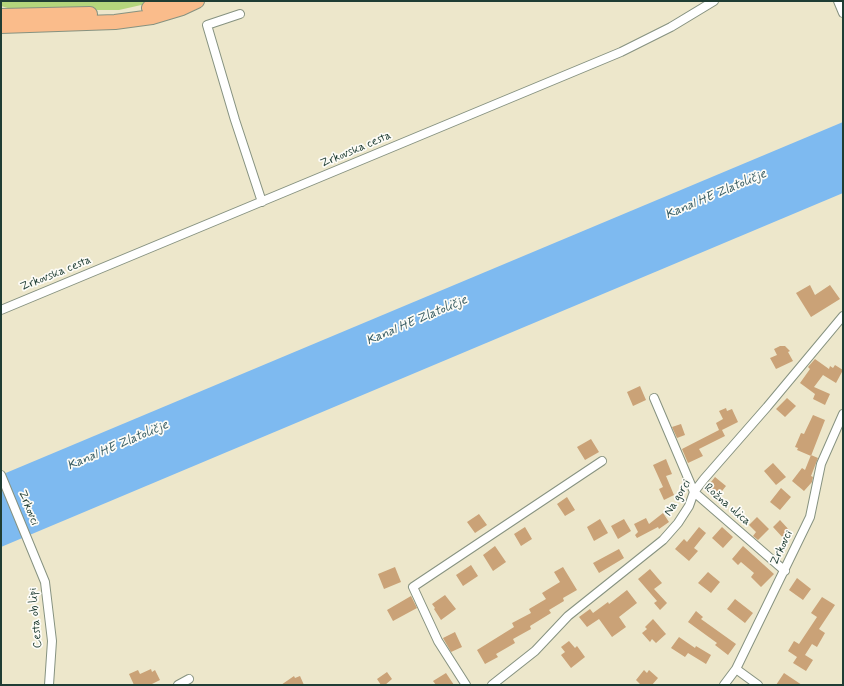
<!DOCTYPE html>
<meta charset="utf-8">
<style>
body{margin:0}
#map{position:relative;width:844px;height:686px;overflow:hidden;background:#ede7cb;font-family:Mynerve,sans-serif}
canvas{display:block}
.frame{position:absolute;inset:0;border:2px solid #1f3d34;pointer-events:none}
</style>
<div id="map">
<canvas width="844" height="686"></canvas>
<div class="frame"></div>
</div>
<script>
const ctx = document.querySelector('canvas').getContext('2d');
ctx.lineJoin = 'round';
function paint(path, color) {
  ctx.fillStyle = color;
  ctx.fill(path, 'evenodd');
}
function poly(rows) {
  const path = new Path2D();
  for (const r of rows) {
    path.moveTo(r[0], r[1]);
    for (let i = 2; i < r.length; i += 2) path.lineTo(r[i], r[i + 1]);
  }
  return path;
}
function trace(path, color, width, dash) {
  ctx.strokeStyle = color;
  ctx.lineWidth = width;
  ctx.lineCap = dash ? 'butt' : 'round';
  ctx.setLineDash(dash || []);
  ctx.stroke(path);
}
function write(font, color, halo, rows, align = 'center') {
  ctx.font = font + ' Mynerve,sans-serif';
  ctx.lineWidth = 3.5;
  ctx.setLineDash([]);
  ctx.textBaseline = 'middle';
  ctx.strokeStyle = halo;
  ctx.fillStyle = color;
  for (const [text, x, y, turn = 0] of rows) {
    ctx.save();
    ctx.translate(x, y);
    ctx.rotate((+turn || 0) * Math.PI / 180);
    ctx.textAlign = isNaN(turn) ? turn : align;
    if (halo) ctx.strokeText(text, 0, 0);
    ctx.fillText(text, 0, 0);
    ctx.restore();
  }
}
paint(poly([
 [1,1,159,1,119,10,99,10,11,9,1,6]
]), '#b4d57c');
paint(poly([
 [843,122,843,193,1,547,1,475]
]), '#7ebaf0');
paint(poly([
 [810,285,815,295,830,285,840,299,811,317,796,293],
 [780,346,785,346,790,351,788,352,793,361,776,369,770,358,777,355,774,349],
 [815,359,829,369,830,366,833,368,835,365,843,370,836,383,823,375,814,387,830,394,825,405,813,399,815,394,800,383,810,369,808,367],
 [640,386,646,400,633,406,627,392],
 [787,398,796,406,785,417,776,409],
 [726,408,727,411,732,409,738,422,722,430,725,436,699,449,703,456,688,463,682,449,719,430,716,423,723,419,719,411],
 [813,415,825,420,811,456,797,450,798,448,795,447,801,433,804,434],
 [681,424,685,435,677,438,672,427],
 [591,439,599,452,585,460,577,447],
 [811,455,818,458,811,476,813,477,812,482,804,491,792,481,802,468,805,470],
 [666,459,672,474,666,476,674,495,664,500,659,489,663,487,653,465],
 [773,463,786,477,776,485,764,471],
 [715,477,726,486,718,496,707,487],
 [781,488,791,497,780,510,770,502],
 [567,497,575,510,565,516,557,504],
 [663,513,669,522,659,529,658,527,637,538,635,535,638,532,634,524,646,518,649,524],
 [479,514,487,525,475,533,467,522],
 [757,517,769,529,758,540,753,536,756,532,749,525],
 [600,519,608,533,594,541,587,527],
 [624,519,631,531,618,539,611,526],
 [780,520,791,532,784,539,773,527],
 [525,527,532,539,521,546,514,534],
 [699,527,706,533,694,548,698,551,689,561,675,549,684,539,687,542],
 [722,527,733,537,723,548,712,538],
 [495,546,506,562,493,571,483,555],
 [743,546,774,574,761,587,751,577,754,573,741,562,738,565,732,559],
 [619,549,624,558,599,573,593,563],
 [471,565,478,576,463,586,456,575],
 [395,567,401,582,384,589,378,574],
 [563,567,577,590,563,598,564,601,549,610,551,613,530,626,531,629,513,639,515,643,496,654,498,657,485,664,477,650,514,627,512,623,531,613,529,609,546,599,542,593,560,582,554,572],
 [650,569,662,583,654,589,667,603,660,610,654,603,657,601,638,579],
 [708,572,720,582,711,593,698,583],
 [797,578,811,589,803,600,789,590],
 [627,590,637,603,619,617,626,627,612,637,599,619,587,627,579,617,590,609,593,613,608,602,609,604],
 [445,595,456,609,441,620,434,609,435,608,432,604],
 [411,596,417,608,393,621,387,610],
 [822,597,835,605,819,629,825,633,817,647,812,644,805,655,813,660,806,671,793,663,797,657,788,651,794,641,799,644,817,617,811,613],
 [735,599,753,613,745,623,727,609],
 [696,611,703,617,701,619,736,644,728,655,715,645,717,643,688,622],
 [653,619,666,634,656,643,652,639,650,642,642,633,647,629,645,627],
 [455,632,462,647,451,652,443,638],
 [679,637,695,648,696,646,711,655,706,664,688,653,685,657,671,648],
 [569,641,575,648,577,646,585,657,571,668,561,655,565,652,561,647],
 [151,669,152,672,155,670,160,680,150,685,134,685,129,674,138,670,140,674],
 [644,670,647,673,649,670,658,678,652,685,641,685,636,680],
 [387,672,392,679,385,685,381,685,377,679],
 [446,673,454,685,436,685,433,681],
 [784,673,802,685,776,685],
 [294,676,295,678,300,676,304,685,281,685]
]), '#caa277');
const minor = poly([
 [838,1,843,13],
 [240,14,207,25,235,120,262,202],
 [1,310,621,52,671,27,714,1],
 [654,398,694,492,785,571],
 [1,475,45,582,52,641,49,685],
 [736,669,758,685],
 [178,685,189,679],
 [466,685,438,641,413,587,602,461],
 [492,685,535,651,568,616,663,540,678,523,689,506,694,492,704,479,767,407,843,316],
 [724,685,736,669,810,517,821,464,843,414]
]);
const motorway = poly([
 [149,8,171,1],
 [1,16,90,14],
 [1,26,115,22,152,17,182,8,197,1]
]);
trace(minor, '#869280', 10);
trace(motorway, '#869280', 16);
trace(minor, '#fff', 8);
trace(motorway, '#fabc8b', 14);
write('12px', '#1f3d34', '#fdfcf7', [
 ["Zrkovska cesta",356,150,-23],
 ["Zrkovska cesta",56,274,-22],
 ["Na gorci",678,498,-59],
 ["Rožna ulica",727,505,41],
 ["Zrkovci",28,508,68],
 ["Zrkovci",782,548,-65],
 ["Cesta ob lipi",36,618,-95]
]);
write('italic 13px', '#375c63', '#fdfcf7', [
 ["Kanal HE Zlatoličje",716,195,-23],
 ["Kanal HE Zlatoličje",417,321,-23],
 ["Kanal HE Zlatoličje",118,446,-23]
]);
</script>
